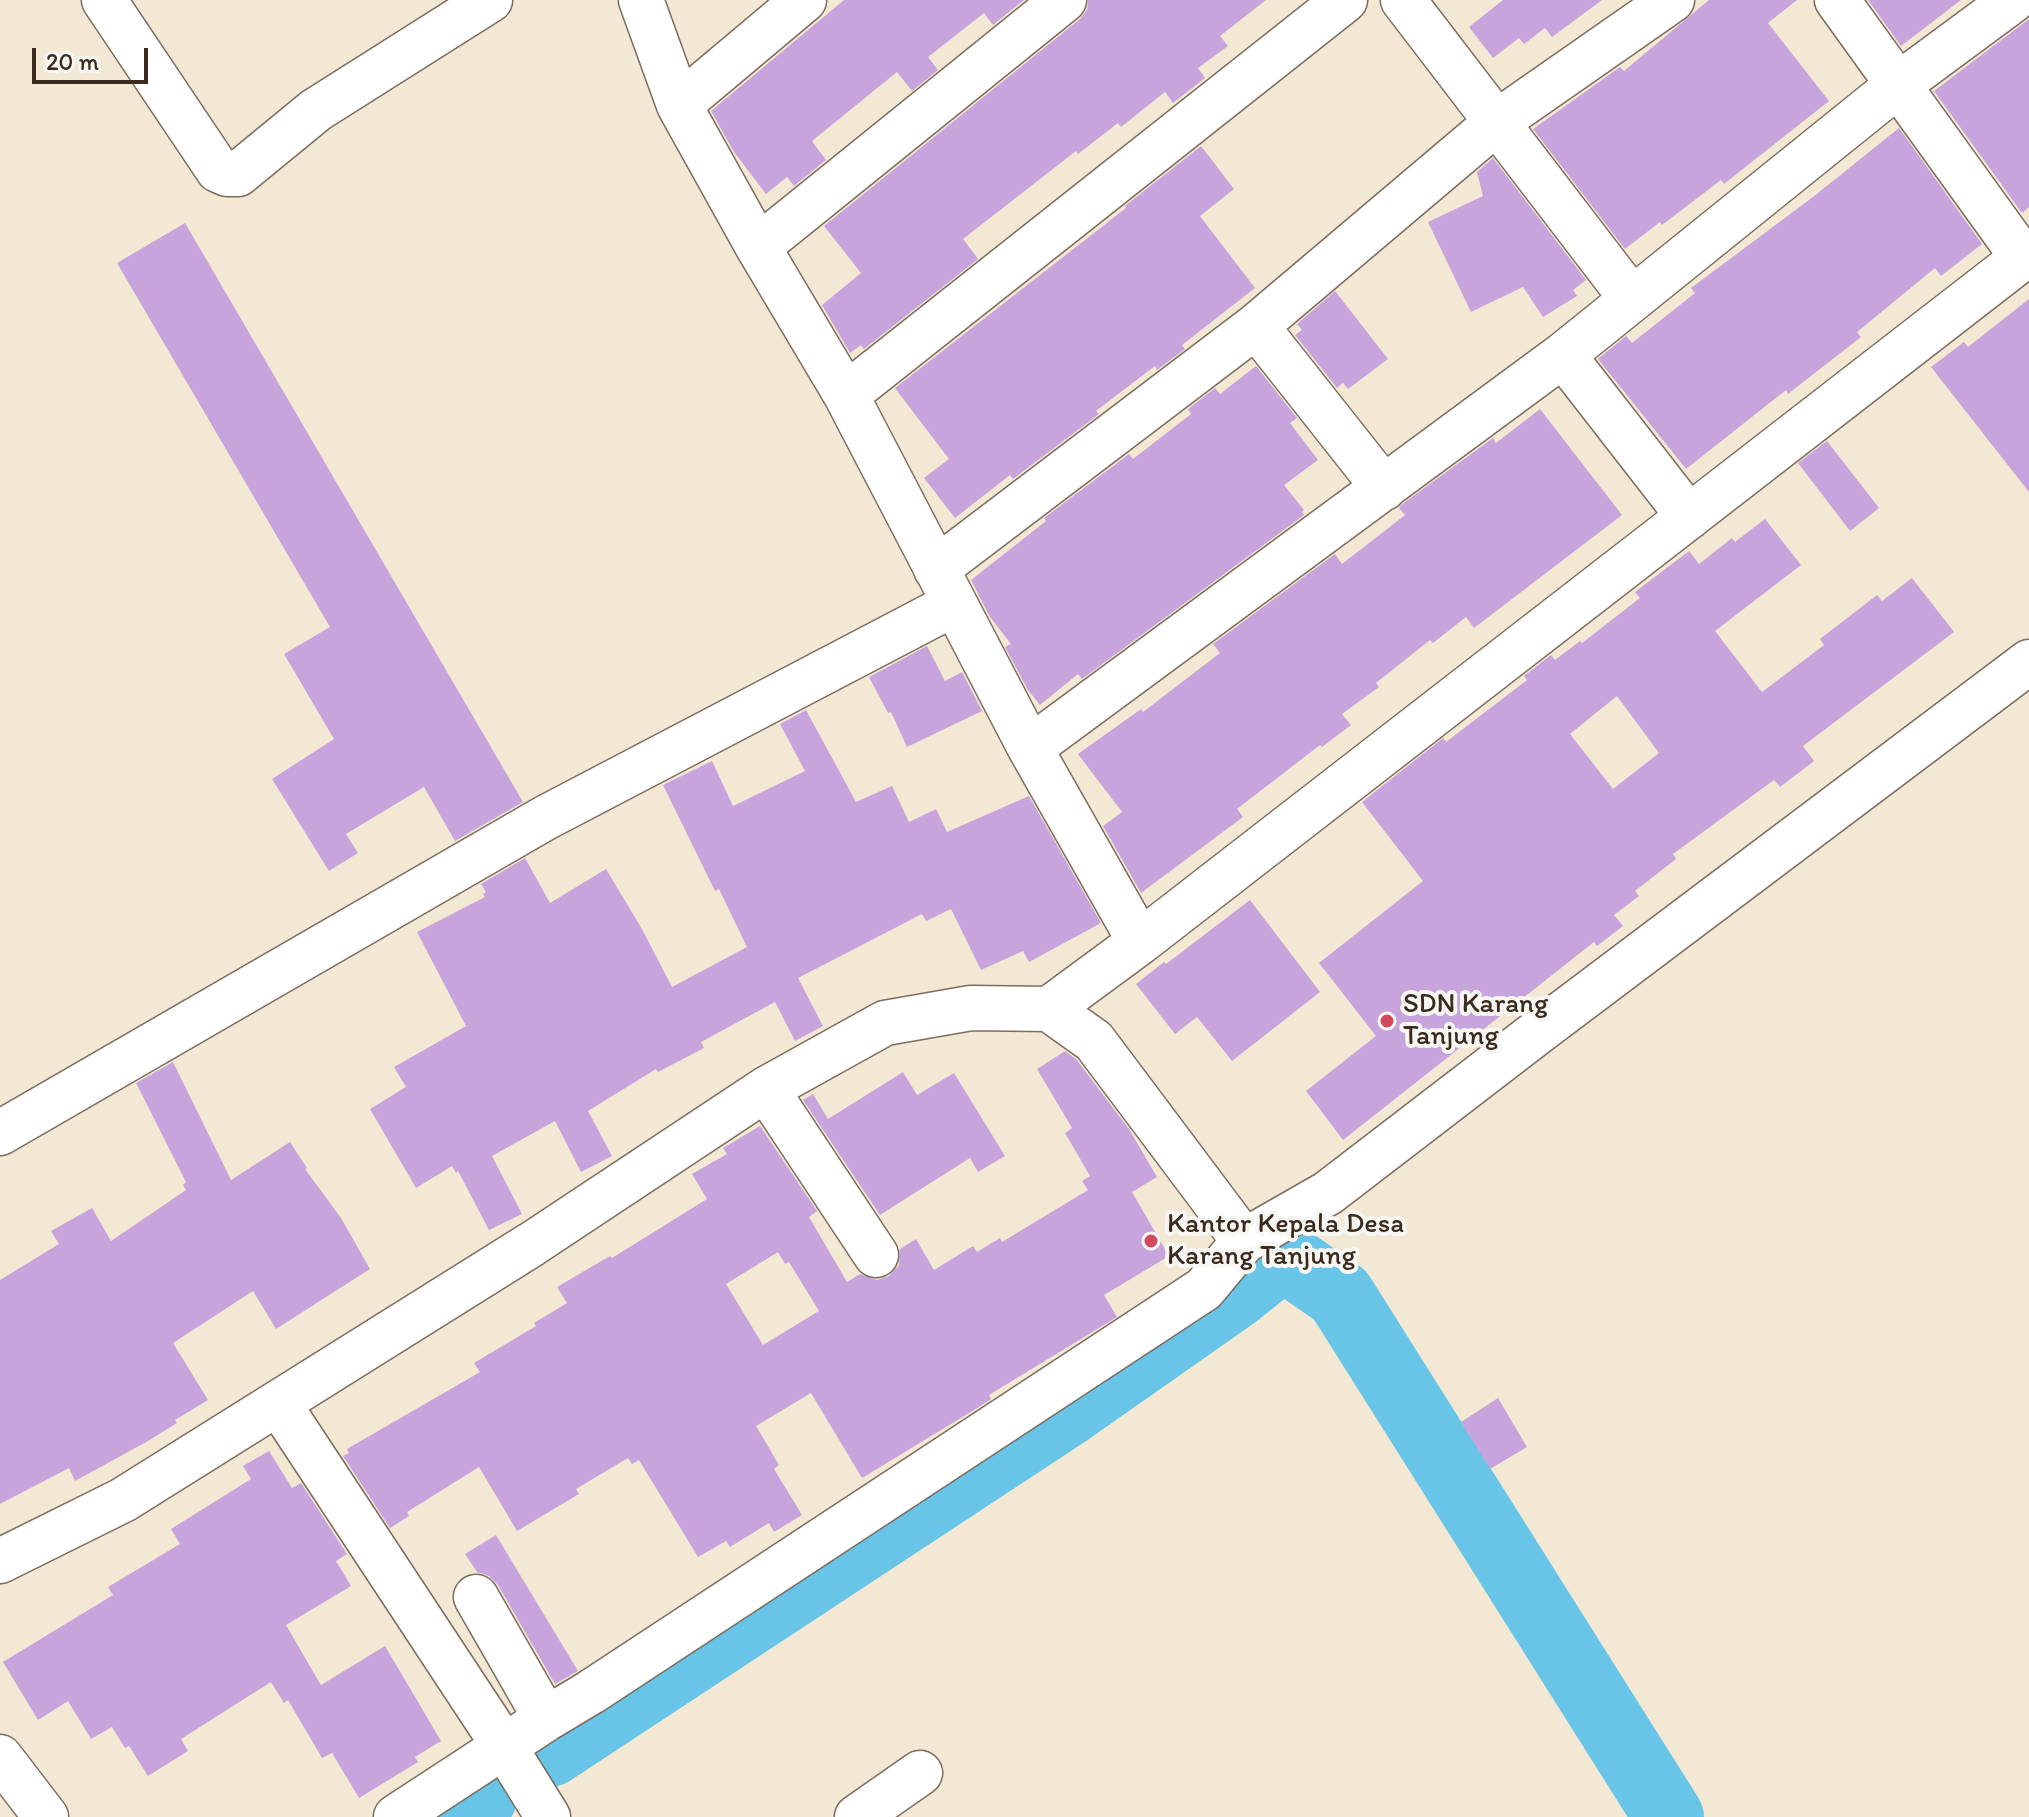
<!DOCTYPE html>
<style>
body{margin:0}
#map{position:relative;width:2029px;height:1817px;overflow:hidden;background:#f3e8d4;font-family:Itim,sans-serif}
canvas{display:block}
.scale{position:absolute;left:32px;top:48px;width:116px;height:36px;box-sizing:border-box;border:4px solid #3b2a1e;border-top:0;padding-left:10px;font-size:24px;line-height:28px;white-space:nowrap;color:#3b2a1e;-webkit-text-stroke:6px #f6f6f2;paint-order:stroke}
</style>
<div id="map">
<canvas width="2029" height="1817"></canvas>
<div class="scale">20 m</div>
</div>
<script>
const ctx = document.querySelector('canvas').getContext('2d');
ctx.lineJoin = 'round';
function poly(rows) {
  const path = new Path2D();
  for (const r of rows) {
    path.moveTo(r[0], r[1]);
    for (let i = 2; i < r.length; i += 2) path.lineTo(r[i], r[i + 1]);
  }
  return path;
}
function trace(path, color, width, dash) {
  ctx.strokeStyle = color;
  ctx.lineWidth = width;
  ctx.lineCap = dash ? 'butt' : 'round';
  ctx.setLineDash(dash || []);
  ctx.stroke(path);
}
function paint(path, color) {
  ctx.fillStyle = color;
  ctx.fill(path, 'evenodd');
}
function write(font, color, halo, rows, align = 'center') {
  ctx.font = font + ' Itim,sans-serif';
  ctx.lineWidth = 8;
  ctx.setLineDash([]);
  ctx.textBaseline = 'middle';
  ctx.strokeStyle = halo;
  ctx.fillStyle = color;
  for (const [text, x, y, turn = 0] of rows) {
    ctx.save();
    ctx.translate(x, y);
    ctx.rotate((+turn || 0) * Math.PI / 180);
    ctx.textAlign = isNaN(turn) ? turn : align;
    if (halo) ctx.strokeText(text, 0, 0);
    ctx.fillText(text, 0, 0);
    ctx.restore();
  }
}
trace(poly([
 [550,1752,1065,1413,1236,1293,1276,1261,1298,1266,1340,1295,1669,1817],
 [452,1817,482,1798]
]), '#69c5e7', 70);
paint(poly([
 [844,0,1024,0,993,25,984,13,928,57,938,70,912,91,897,72,812,141,826,160,794,186,787,177,766,194,734,152,711,111],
 [1088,0,1266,0,1220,36,1228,46,1198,68,1205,78,1173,103,1165,92,1121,127,1118,123,1078,154,1076,151,963,239,978,259,864,349,861,345,850,353,822,305,861,273,824,226,1080,19,1087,10],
 [1503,0,1602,0,1552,37,1545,28,1524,44,1519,38,1493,58,1469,27],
 [1709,0,1797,0,1768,23,1829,101,1724,184,1721,180,1662,225,1660,222,1625,249,1533,129,1620,67,1624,71],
 [1868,0,1961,0,1901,46],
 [2029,19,2029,207,2022,213,1934,91],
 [1899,128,1982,244,1941,276,1935,268,1857,332,1861,337,1788,394,1786,390,1686,469,1598,359,1626,336,1632,343,1695,293,1691,288,1813,197],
 [1201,146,1234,189,1200,216,1255,288,1182,345,1185,349,1157,370,1155,366,1096,411,1099,414,1013,479,1010,475,955,518,924,478,949,459,895,388,1126,208,1125,206],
 [1493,158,1586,280,1573,290,1577,296,1543,317,1523,287,1471,312,1428,222,1483,196,1477,172],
 [185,223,523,802,455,841,424,787,346,834,358,853,329,871,272,779,334,739,284,654,330,627,117,263],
 [1335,291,1388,359,1348,389,1343,383,1337,388,1295,335,1302,330,1297,324],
 [2029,299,2029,492,1931,367,1964,342,1968,347],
 [1256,366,1297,418,1290,423,1318,460,1284,485,1304,510,1302,512,1304,515,1082,679,1078,674,1040,705,1028,690,1005,647,1011,644,990,617,971,580,1046,521,1044,518,1129,454,1133,459,1191,414,1188,409,1215,388,1220,394],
 [1540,409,1622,515,1474,628,1466,617,1433,643,1430,640,1376,683,1379,687,1342,714,1351,725,1322,747,1320,745,1237,809,1243,817,1141,893,1103,826,1122,812,1078,754,1141,709,1143,712,1220,653,1213,644,1335,554,1342,564,1405,515,1399,508,1401,505,1493,438,1496,443],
 [1827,441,1879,508,1850,531,1798,463],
 [1765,519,1801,565,1715,631,1762,692,1824,645,1820,639,1877,595,1882,601,1912,578,1954,632,1803,746,1814,761,1780,787,1774,780,1673,854,1676,859,1635,891,1639,896,1614,915,1623,926,1597,946,1594,942,1343,1140,1306,1091,1376,1036,1319,963,1423,881,1362,802,1443,738,1446,742,1527,680,1524,676,1551,655,1555,660,1580,641,1582,643,1640,598,1635,592,1689,551,1699,564,1732,538,1735,542],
 [1617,696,1659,753,1613,789,1570,734],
 [927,646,945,681,962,672,982,711,907,747,891,712,888,713,869,677],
 [806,710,856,802,892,786,909,822,936,809,947,832,1029,796,1101,923,1029,962,1023,951,981,970,951,909,926,921,922,914,798,978,823,1026,795,1041,775,1002,701,1042,704,1048,658,1072,656,1069,588,1111,612,1156,581,1172,555,1121,492,1156,522,1214,489,1230,458,1171,456,1173,452,1166,416,1188,370,1109,406,1087,394,1067,466,1026,417,932,485,897,483,894,486,892,481,884,525,858,550,903,606,869,642,929,672,987,747,947,719,889,715,891,663,785,712,761,733,806,805,771,780,724],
 [1250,900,1320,992,1232,1061,1197,1017,1175,1034,1136,984,1164,962,1166,964],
 [1065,1051,1076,1059,1129,1129,1157,1177,1132,1192,1169,1256,1104,1295,1117,1317,989,1395,991,1399,979,1407,862,1478,811,1393,756,1426,779,1465,774,1469,802,1515,774,1532,769,1523,730,1547,726,1541,698,1557,639,1460,632,1464,628,1458,576,1489,579,1494,517,1531,479,1467,407,1512,409,1516,390,1528,343,1456,349,1453,347,1449,480,1372,474,1363,536,1326,534,1323,567,1303,557,1287,610,1256,612,1258,707,1199,692,1174,727,1154,723,1148,760,1126,817,1211,809,1217,847,1282,860,1274,877,1280,889,1276,899,1265,900,1249,916,1239,934,1270,973,1246,977,1252,1000,1238,1002,1242,1088,1190,1082,1181,1090,1176,1065,1133,1072,1128,1037,1069],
 [778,1252,785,1264,789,1262,819,1311,763,1345,726,1284],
 [173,1062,231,1180,290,1142,307,1168,305,1169,341,1218,370,1269,276,1329,253,1291,173,1343,208,1400,175,1420,177,1423,148,1441,75,1481,69,1468,0,1504,0,1280,59,1244,51,1231,92,1208,111,1241,186,1190,183,1185,186,1182,136,1083],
 [903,1072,917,1095,954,1073,1005,1156,978,1172,970,1158,880,1215,803,1100,813,1094,828,1119],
 [1498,1398,1527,1447,1490,1469,1461,1422],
 [269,1451,292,1488,301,1483,347,1554,336,1561,351,1586,286,1625,304,1656,321,1685,385,1646,441,1741,415,1757,418,1762,359,1798,332,1753,322,1758,288,1700,284,1703,271,1682,181,1739,188,1751,148,1776,129,1746,125,1748,112,1727,91,1739,68,1701,38,1720,3,1662,113,1595,108,1587,180,1544,171,1529,251,1479,243,1466],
 [496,1535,578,1671,555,1684,498,1585,489,1576,477,1572,465,1554]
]), '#c8a4dd');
const minor = poly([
 [104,0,218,170,227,174,238,174,316,110,490,0],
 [641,0,679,105],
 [804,0,679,105,758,247,846,395,1030,748,1140,942],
 [1403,0,1632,299],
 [1837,0,2023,258],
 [758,247,1064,0],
 [1256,326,1384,488],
 [1563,355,1689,517],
 [846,395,1345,0],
 [936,569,1256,326,1497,122,1672,0],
 [1030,748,1563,355,1898,85,2013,0],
 [1049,1009,1140,942,2029,253],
 [766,1089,876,1255],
 [0,1133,545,818,954,604],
 [278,1403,504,1746,548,1817],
 [0,1561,123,1500,532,1244,766,1089,885,1023,971,1008,1049,1009,1094,1041,1244,1241,1328,1193,1539,1031,2029,662],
 [476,1597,546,1719],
 [0,1757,46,1817],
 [396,1817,546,1719,591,1692,1204,1289,1244,1241],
 [857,1817,920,1773]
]);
trace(minor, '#7b6c5e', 47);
trace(minor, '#fff', 44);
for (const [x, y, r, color] of [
 [1387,1021,8,"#d1495b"],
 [1151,1241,8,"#d1495b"]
]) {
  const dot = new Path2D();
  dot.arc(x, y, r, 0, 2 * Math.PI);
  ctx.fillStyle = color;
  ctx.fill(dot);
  trace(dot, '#f6f6f2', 3);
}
write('28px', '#3b2a1e', '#f6f6f2', [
 ["SDN Karang",1403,1005],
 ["Tanjung",1403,1037],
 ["Kantor Kepala Desa",1167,1225],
 ["Karang Tanjung",1167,1257]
], 'left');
</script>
